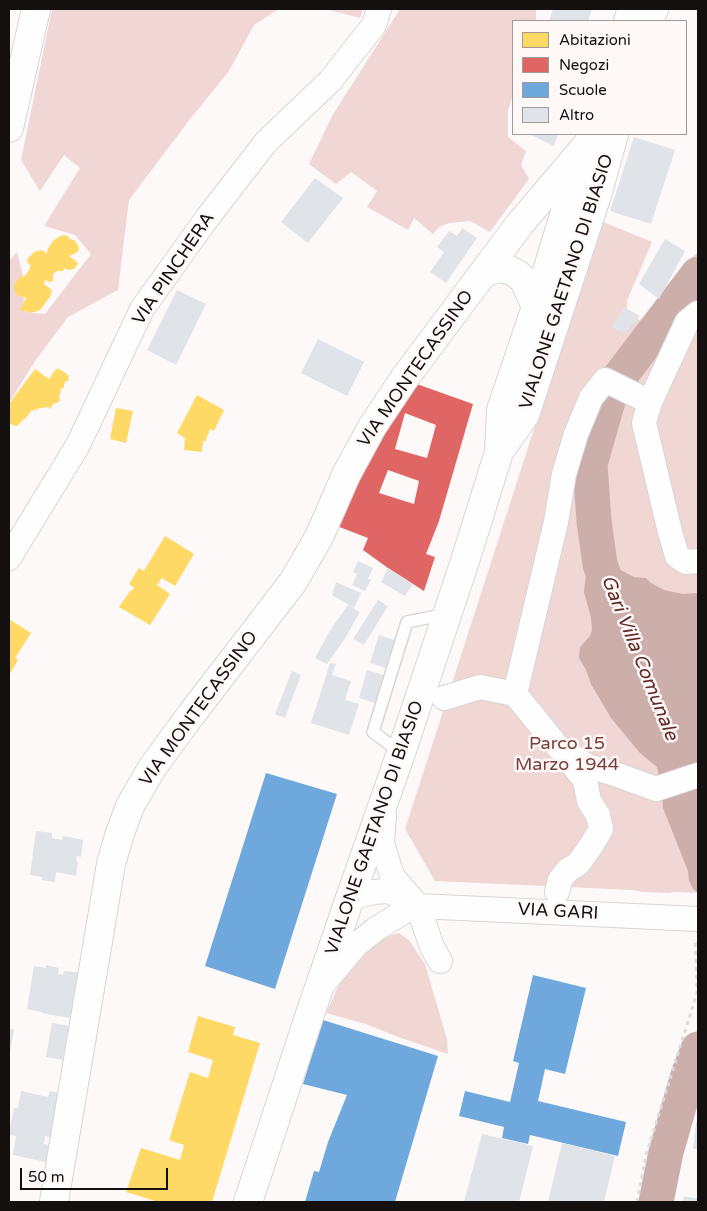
<!DOCTYPE html>
<style>
body{margin:0}
#map{position:relative;width:707px;height:1211px;overflow:hidden;background:#fdf9f8;font-family:"Varela Round",sans-serif}
canvas{display:block}
.frame{position:absolute;inset:0;border:10px solid #141010;pointer-events:none}
.legend{position:absolute;left:512px;top:20px;width:175px;height:115px;box-sizing:border-box;background:#fef8f7;border:1px solid #a09b9b;margin:0;padding:6px 9px;list-style:none;font-size:15px;color:#141010}
.legend li{display:flex;align-items:center;gap:10px;height:25px}
.legend b{width:25px;border:1px solid #a09b9b}
.scale{position:absolute;left:20px;top:1168px;width:148px;height:22px;box-sizing:border-box;border:2px solid #141010;border-top:0;padding-left:6px;font-size:15px;line-height:18px;white-space:nowrap;color:#141010;-webkit-text-stroke:4px #fef8f7;paint-order:stroke}
</style>
<div id="map">
<canvas width="707" height="1211"></canvas>
<div class="frame"></div>
<ul class="legend">
<li><b style="height:14px;background:#ffd966"></b>Abitazioni</li>
<li><b style="height:14px;background:#e06666"></b>Negozi</li>
<li><b style="height:14px;background:#6fa8dc"></b>Scuole</li>
<li><b style="height:14px;background:#e0e3e8"></b>Altro</li>
</ul>
<div class="scale">50 m</div>
</div>
<script>
const ctx = document.querySelector('canvas').getContext('2d');
ctx.lineJoin = 'round';
function paint(path, color) {
  ctx.fillStyle = color;
  ctx.fill(path, 'evenodd');
}
function poly(rows) {
  const path = new Path2D();
  for (const r of rows) {
    path.moveTo(r[0], r[1]);
    for (let i = 2; i < r.length; i += 2) path.lineTo(r[i], r[i + 1]);
  }
  return path;
}
function trace(path, color, width, dash) {
  ctx.strokeStyle = color;
  ctx.lineWidth = width;
  ctx.lineCap = dash ? 'butt' : 'round';
  ctx.setLineDash(dash || []);
  ctx.stroke(path);
}
function write(font, color, halo, rows, align = 'center') {
  ctx.font = font + ' "Varela Round",sans-serif';
  ctx.lineWidth = 5;
  ctx.setLineDash([]);
  ctx.textBaseline = 'middle';
  ctx.strokeStyle = halo;
  ctx.fillStyle = color;
  for (const [text, x, y, turn = 0] of rows) {
    ctx.save();
    ctx.translate(x, y);
    ctx.rotate((+turn || 0) * Math.PI / 180);
    ctx.textAlign = isNaN(turn) ? turn : align;
    if (halo) ctx.strokeText(text, 0, 0);
    ctx.fillText(text, 0, 0);
    ctx.restore();
  }
}
paint(poly([
 [601,221,652,242,627,301,627,312,639,320,658,310,692,257,698,252,698,893,435,881,405,829],
 [399,933,409,940,425,964,447,1039,448,1054,398,1037,366,1024,326,1013,339,985,358,957,385,937]
]), '#f0d7d4');
paint(poly([
 [52,9,279,9,254,25,229,71,187,123,129,200,118,290,68,317,35,361,9,403,9,261,17,252,23,276,24,312,45,314,91,254,75,235,44,226,80,168,64,155,40,191,21,160],
 [325,9,363,9,360,18],
 [400,9,536,9,536,21,513,21,513,95,508,110,508,137,526,151,521,165,529,179,490,232,470,221,449,223,439,227,433,234,414,218,408,230,367,207,377,191,351,172,336,184,309,164,332,116],
 [586,574,585,583,586,603,591,618,592,630,590,636,582,643,579,658,586,670,591,684,611,718,640,753,657,767,662,790,663,808,688,871,689,881,693,889,668,893,641,892,613,884,616,852,610,816,583,758,536,700,530,664,534,615,574,586]
]), '#f0d6d4');
paint(poly([
 [600,564,609,564,634,577,646,578,651,583,664,590,683,594,698,593,698,893,693,889,689,881,688,871,663,808,662,790,657,767,640,753,611,718,591,684,586,670,579,658,580,647,590,636,592,630,591,618,584,592,586,574,592,567]
]), '#ccaeab');
paint(poly([
 [66,235,69,237,69,239,74,240,78,245,79,250,76,253,69,256,76,261,78,264,74,269,68,270,65,268,63,271,57,271,53,274,53,280,52,282,50,282,45,280,44,284,52,290,50,297,40,310,31,313,20,310,26,298,17,295,14,289,14,286,19,278,26,275,31,266,27,262,28,258,34,252,41,250,44,251,46,254,49,247,53,241,60,236],
 [35,369,49,379,56,369,59,369,67,374,69,377,68,381,66,381,64,384,64,387,60,390,61,392,59,396,60,400,59,402,53,404,50,409,48,407,42,408,39,408,37,410,36,409,34,411,32,410,25,419,24,419,17,426,15,426,9,423,9,404],
 [197,395,224,410,214,431,210,429,205,442,203,441,202,452,184,450,185,438,177,433],
 [116,408,133,411,126,443,110,439],
 [165,536,194,554,175,586,162,578,157,585,170,594,150,625,119,607,131,590,132,591,134,588,129,584,139,568,144,571],
 [9,619,31,633,15,658,18,660,9,675],
 [198,1016,235,1027,233,1035,260,1043,212,1202,158,1202,126,1192,141,1148,180,1160,184,1145,169,1140,190,1072,208,1078,213,1060,188,1052]
]), '#ffd966');
paint(poly([
 [411,382,473,404,439,521,426,554,435,557,424,591,388,568,363,550,368,538,329,523],
 [405,413,436,425,427,458,395,449],
 [388,470,419,481,414,504,379,493]
]), '#e06666');
paint(poly([
 [266,773,337,794,275,989,205,966],
 [533,975,586,988,565,1074,545,1069,538,1101,626,1122,618,1156,530,1135,528,1144,502,1138,504,1127,459,1116,465,1091,510,1102,519,1063,513,1061],
 [323,1020,438,1056,395,1202,305,1202,314,1171,319,1172,328,1142,347,1095,303,1084]
]), '#6fa8dc');
trace(poly([
 [616,610,600,564,594,521,590,464,612,387,698,274],
 [656,1202,666,1152,688,1075,698,1049]
]), '#ccaeab', 35);
paint(poly([
 [553,9,592,9,588,21,549,21],
 [529,134,558,134,554,146],
 [634,137,675,150,651,224,610,211],
 [315,178,343,198,308,243,281,222],
 [462,228,477,238,446,283,430,272,444,252,437,247,449,231,457,236],
 [665,239,685,251,659,299,639,284],
 [177,290,206,304,176,365,147,350],
 [624,307,640,316,634,325,632,323,626,334,611,327],
 [318,339,364,362,347,396,301,373],
 [358,561,373,568,368,579,371,580,365,591,352,585,357,574,353,572],
 [388,568,413,584,405,596,381,582],
 [336,582,361,593,354,608,332,595],
 [378,600,388,606,364,645,353,639],
 [348,605,360,612,344,640,327,664,315,658,329,632],
 [379,635,407,644,398,672,370,663],
 [330,663,336,664,332,675,351,681,345,700,359,704,349,735,311,723],
 [367,670,396,679,387,707,359,698],
 [292,671,301,675,285,718,275,714],
 [36,831,52,833,52,838,62,840,63,836,83,840,81,857,77,856,76,861,78,861,76,876,56,872,55,882,42,880,42,877,30,875],
 [46,965,59,968,58,974,63,975,64,971,83,973,75,1019,42,1013,42,1012,27,1009,34,966,46,968],
 [52,1023,69,1026,63,1060,46,1057],
 [9,1029,14,1029,10,1052,9,1052],
 [21,1091,48,1097,50,1091,62,1094,52,1138,45,1136,44,1144,49,1145,46,1162,13,1155,16,1136,9,1135,9,1133,14,1108,18,1108],
 [696,1122,698,1122,698,1149,693,1149],
 [482,1134,533,1146,519,1202,464,1202],
 [562,1143,615,1156,604,1202,548,1202],
 [684,1196,698,1199,698,1202,683,1202]
]), '#e0e3e8');
const lane = poly([
 [401,753,373,732,407,622,447,614]
]);
const street = poly([
 [698,313,687,322,650,402,644,423,670,532,677,556,686,562,698,561],
 [9,558,78,445,142,309,208,217,266,142,330,81,374,25,379,9],
 [515,694,558,747,587,766,612,773,656,789,698,775],
 [444,698,480,687,515,694,556,522,564,474,576,434,591,398,605,380,650,402],
 [384,815,382,843,392,876,418,906,432,947,440,961],
 [557,892,560,880,568,870,578,864,591,846,601,829,598,815,589,801,585,780,567,758],
 [350,898,374,892,387,891,402,896,412,902],
 [324,983,356,945,376,929,405,911,418,906,698,919]
]);
const secondary = poly([
 [628,21,632,9],
 [649,21,654,9],
 [9,128,36,9],
 [484,272,501,268,509,270,517,274,524,280,536,307],
 [499,452,525,415,598,192,614,134],
 [54,1202,111,864,119,836,130,806,152,768,190,716,293,582,319,537,346,475,372,427,404,379,519,225,586,146,595,134],
 [248,1202,310,1014,350,898,401,753,465,561,499,452,501,410,536,307,582,157]
]);
trace(lane, '#d8d5d4', 14);
trace(street, '#d8d5d4', 26);
trace(secondary, '#d8d5d4', 30);
trace(poly([
 [637,1202,646,1155,697,993,695,939]
]), '#dddcdc', 3, [4, 4]);
trace(lane, '#fffefe', 11);
trace(street, '#fffefe', 24);
trace(secondary, '#fffefe', 28);
write('18px', '#141010', '#fef8f7', [
 ["VIA PINCHERA",174,269,-56],
 ["VIALONE GAETANO DI BIASIO",567,282,-72],
 ["VIA MONTECASSINO",416,369,-55],
 ["VIA MONTECASSINO",199,709,-54],
 ["VIALONE GAETANO DI BIASIO",375,828,-71],
 ["VIA GARI",558,912,3]
]);
write('18px', '#783f3c', '#fef8f7', [
 ["Parco 15",567,744],
 ["Marzo 1944",567,765]
]);
write('italic 19px', '#612a28', '#fef8f7', [
 ["Gari Villa Comunale",639,658,68]
]);
</script>
